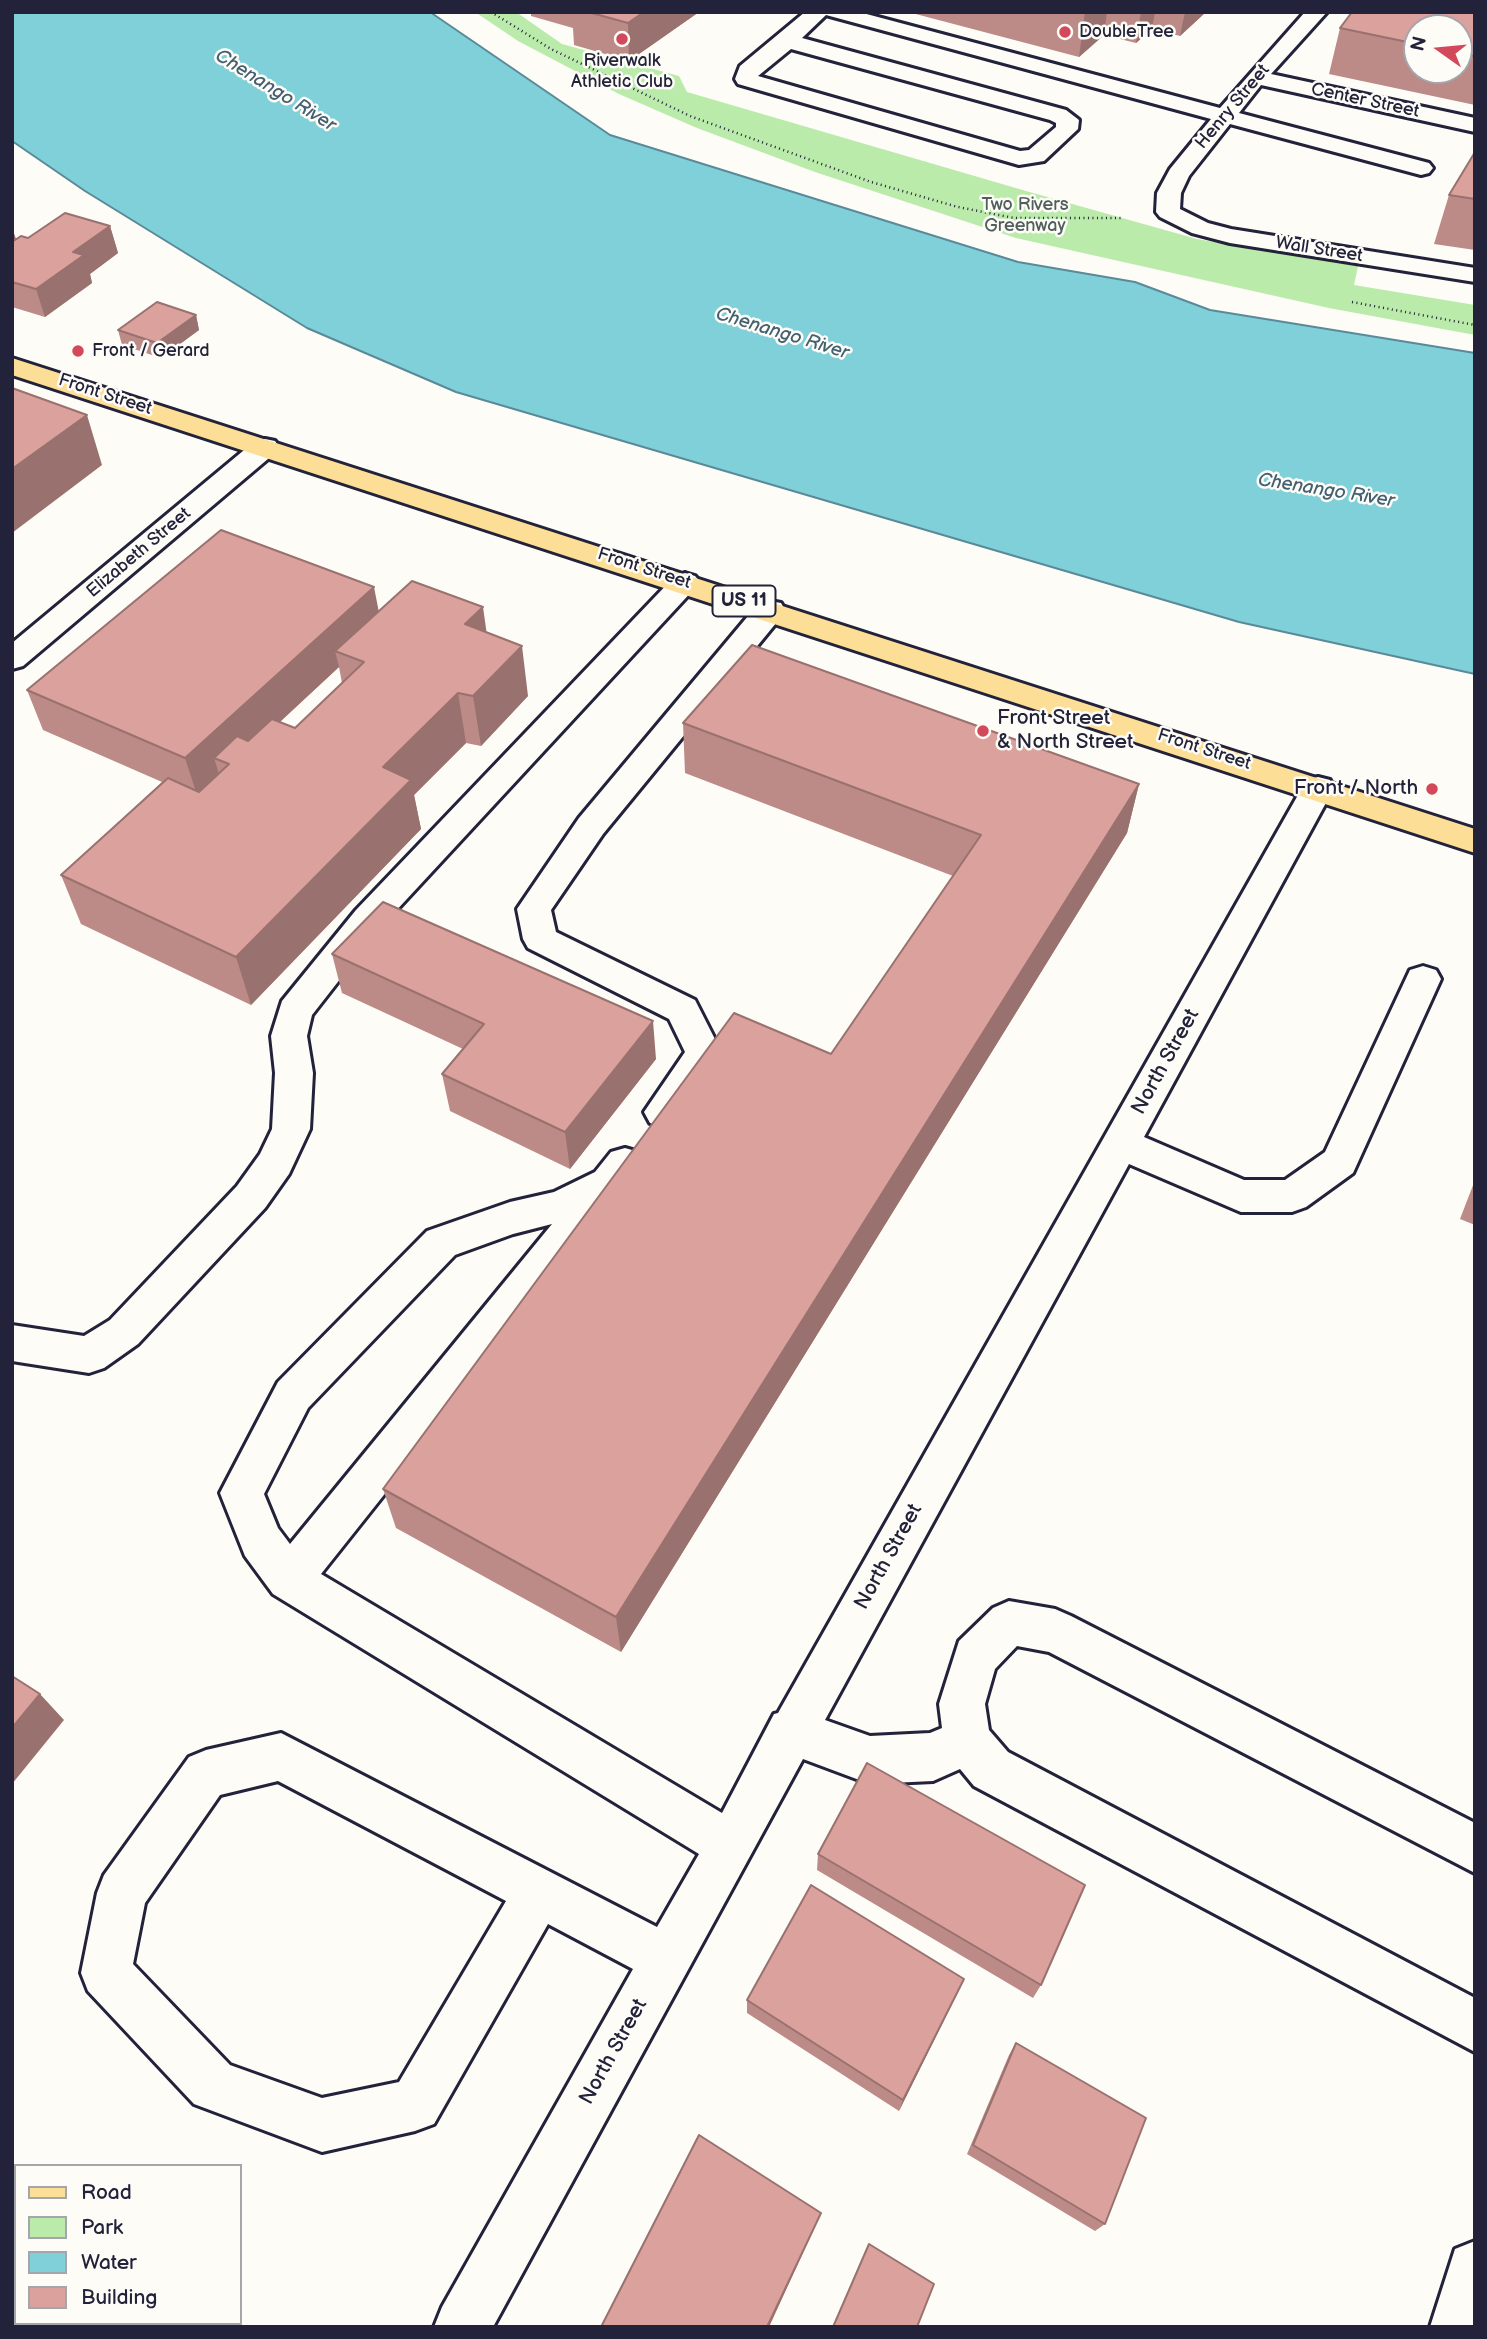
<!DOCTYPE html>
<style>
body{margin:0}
#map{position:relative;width:1487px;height:2339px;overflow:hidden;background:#fdfcf7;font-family:"Balsamiq Sans",sans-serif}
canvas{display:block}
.frame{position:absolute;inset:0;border:14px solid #22223b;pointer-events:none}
.legend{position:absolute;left:14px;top:2164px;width:228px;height:161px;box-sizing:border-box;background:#fdfcf7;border:2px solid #a5a5ac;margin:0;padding:9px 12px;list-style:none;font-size:21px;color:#22223b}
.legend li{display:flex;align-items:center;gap:14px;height:35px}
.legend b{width:35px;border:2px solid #a5a5ac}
.north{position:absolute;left:1403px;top:14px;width:70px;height:70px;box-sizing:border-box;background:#fdfcf7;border:2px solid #a5a5ac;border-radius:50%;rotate:285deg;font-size:19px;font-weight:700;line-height:28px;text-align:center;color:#22223b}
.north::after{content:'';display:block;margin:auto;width:24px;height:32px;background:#d1495b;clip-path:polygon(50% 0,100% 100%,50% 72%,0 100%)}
</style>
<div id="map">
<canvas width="1487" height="2339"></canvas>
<div class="frame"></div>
<ul class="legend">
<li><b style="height:9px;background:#fcde96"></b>Road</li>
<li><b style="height:19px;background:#baebaa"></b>Park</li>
<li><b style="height:19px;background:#7fd0d8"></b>Water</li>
<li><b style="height:19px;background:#dba19d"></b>Building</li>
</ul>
<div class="north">N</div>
</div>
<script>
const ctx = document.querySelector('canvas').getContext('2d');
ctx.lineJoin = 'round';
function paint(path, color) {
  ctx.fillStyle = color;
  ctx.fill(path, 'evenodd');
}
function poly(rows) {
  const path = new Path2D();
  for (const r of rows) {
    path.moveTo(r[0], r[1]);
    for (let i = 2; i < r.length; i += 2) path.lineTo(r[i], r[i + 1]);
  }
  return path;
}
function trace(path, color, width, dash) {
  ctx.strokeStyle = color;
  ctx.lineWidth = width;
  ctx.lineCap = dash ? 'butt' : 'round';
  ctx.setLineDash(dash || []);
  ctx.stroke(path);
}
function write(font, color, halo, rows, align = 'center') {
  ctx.font = font + ' "Balsamiq Sans",sans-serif';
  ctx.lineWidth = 5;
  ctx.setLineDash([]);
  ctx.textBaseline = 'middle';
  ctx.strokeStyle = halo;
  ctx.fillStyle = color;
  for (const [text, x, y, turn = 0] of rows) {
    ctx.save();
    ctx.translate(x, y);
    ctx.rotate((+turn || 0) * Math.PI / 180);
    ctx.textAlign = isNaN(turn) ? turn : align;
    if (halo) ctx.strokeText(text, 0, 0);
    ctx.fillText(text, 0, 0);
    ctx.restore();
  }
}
paint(poly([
 [475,12,516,12,562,44,679,76,687,92,1026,191,1197,239,1358,266,1354,285,1475,305,1475,335,1329,308,1016,238,815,172,697,128,619,94,518,41]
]), '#baebaa');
const water = poly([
 [12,12,430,12,610,135,1018,262,1135,282,1210,310,1475,353,1475,674,1239,622,456,392,307,328,85,191,12,141,12,12]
]);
paint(water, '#7fd0d8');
trace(water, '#5a8a99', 2);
const minor = poly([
 [805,12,859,12,1220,108,1305,12,1327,12,1271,74,1475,118,1475,132,1261,85,1239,113,1429,163,1433,168,1429,173,1421,175,1230,124,1189,176,1181,193,1180,209,1208,223,1231,229,1475,268,1475,282,1230,243,1192,233,1160,217,1156,212,1157,193,1170,169,1211,119,826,15,802,38,1066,110,1079,120,1078,129,1044,161,1019,165,738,84,735,79,740,66,805,12],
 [791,49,1050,120,1056,123,1056,127,1029,150,1020,151,758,76,791,49],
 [265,439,275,441,279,447,275,453,23,666,12,669,12,643,255,441,265,439],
 [685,573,695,576,700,582,695,588,380,928,312,1015,307,1036,313,1073,310,1129,289,1174,265,1208,138,1344,104,1368,89,1373,12,1361,12,1325,84,1336,110,1320,237,1186,260,1154,272,1129,275,1073,271,1036,282,1001,356,910,675,576,685,573],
 [770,601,781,603,785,610,781,617,603,834,551,910,556,932,695,1000,722,1053,676,1123,663,1127,650,1123,644,1112,685,1052,669,1019,528,948,523,939,517,909,579,818,759,603,770,601],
 [1318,777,1330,780,1334,788,1144,1137,1244,1180,1285,1180,1325,1152,1410,970,1423,966,1436,970,1441,979,1353,1173,1306,1207,1292,1212,1241,1212,1129,1164,825,1720,870,1736,930,1733,942,1728,939,1704,959,1641,993,1608,1009,1601,1055,1609,1071,1616,1475,1823,1475,1873,1049,1652,1017,1646,995,1669,985,1704,989,1730,1008,1752,1475,1998,1475,2052,974,1786,960,1769,933,1781,870,1784,803,1759,493,2327,434,2327,442,2307,633,1969,548,1924,434,2124,415,2131,322,2152,194,2104,88,1991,81,1973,97,1893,104,1875,189,1757,206,1750,281,1733,657,1927,699,1854,273,1594,245,1556,220,1493,278,1382,427,1231,510,1202,554,1192,595,1172,611,1152,625,1148,639,1152,644,1163,639,1174,321,1574,722,1813,774,1714,778,1713,1302,788,1306,780,1318,777],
 [552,1224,290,1544,278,1528,264,1494,308,1408,455,1255,513,1234,552,1224],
 [278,1781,506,1901,399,2082,322,2098,230,2065,133,1964,145,1903,220,1795,278,1781],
 [12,2217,16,2218,16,2323,35,2323,32,2327,12,2327,12,2276,15,2274,12,2273,12,2217],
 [1475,2241,1475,2327,1430,2327,1455,2249,1475,2241],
 [91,2323,151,2323,152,2327,92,2327,91,2323]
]);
const major = poly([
 [12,358,1475,829,1475,853,12,375,12,358]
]);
trace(minor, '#22223b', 6);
trace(major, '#22223b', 6);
trace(poly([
 [491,12,551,49,690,116,871,182,958,207,1014,218,1123,218],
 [1352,302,1475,325]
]), '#22223b', 2.5, [1, 3.5]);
paint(minor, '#fdfcf7');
paint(major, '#fcde96');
paint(poly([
 [531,12,699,12,629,61,574,45,573,28,531,16],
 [908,12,1206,12,1180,36,1152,29,1136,43,1104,35,1079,57],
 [1475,12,1475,105,1329,74,1340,28],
 [1417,28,1459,28,1459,70,1417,70],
 [1475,152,1475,250,1434,244,1449,195],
 [110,226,118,253,90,274,92,283,45,317,12,307,12,228,16,239],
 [196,315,199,330,161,358,122,345,118,330],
 [486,632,528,696,481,746,466,743,414,795,421,829,251,1005,81,924,61,875,162,782,43,730,27,690],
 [339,667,342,683,295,728,280,722],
 [683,723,1139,784,1127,833,621,1652,396,1528,383,1489,831,1054,953,876,685,773],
 [332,954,656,1059,570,1169,450,1111,442,1074,463,1049,342,993],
 [1475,1180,1475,1225,1460,1219],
 [818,1854,1041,1985,1033,1998,817,1870],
 [964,1979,899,2111,747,2013,747,2000],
 [1016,2043,1105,2224,1095,2231,967,2154,1009,2055]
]), '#bc8a87');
paint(poly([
 [644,12,699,12,629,61,628,23],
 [1085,12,1107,12,1104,35,1079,57],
 [1141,12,1155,12,1152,29,1136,43],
 [1185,12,1206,12,1180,36],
 [110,226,118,253,90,274,92,283,45,317,36,289,73,252],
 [12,228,20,251,12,256],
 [196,315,199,330,161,358,157,343],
 [87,415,102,465,12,533,12,469],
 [374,587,382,628,335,651,339,667,230,768,229,764,214,758,220,777,198,798,185,758],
 [483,607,490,657,465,624],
 [522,646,528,696,481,746,473,696],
 [458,693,466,743,414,795,421,829,251,1005,236,957,383,767],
 [1139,784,1127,833,621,1652,616,1617],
 [653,1021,656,1059,570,1169,565,1132],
 [40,1694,64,1720,12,1784,12,1728],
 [964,1979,958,1992,899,2111,903,2100],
 [821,2213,818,2220,769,2327,767,2327]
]), '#99716e');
const building = poly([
 [588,12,644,12,628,23,588,12],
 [1352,12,1475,12,1475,56,1459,53,1459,28,1417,28,1417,44,1340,28,1352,12],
 [1475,152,1475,199,1449,195,1475,152],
 [65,213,110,226,73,252,84,255,36,289,12,282,12,242,21,236,28,238,65,213],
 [157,302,196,315,157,343,118,330,157,302],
 [12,388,87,415,12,469,12,388],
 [221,530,374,587,185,758,27,690,221,530],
 [412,581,483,607,465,624,522,646,473,696,458,693,383,767,411,780,236,957,61,875,168,778,199,792,229,764,214,758,237,736,248,741,272,719,295,728,364,662,335,651,412,581],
 [752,645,1139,784,616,1617,383,1489,734,1013,831,1054,981,835,683,723,752,645],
 [383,902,653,1021,565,1132,442,1074,484,1024,332,954,383,902],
 [12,1676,40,1694,12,1728,12,1676],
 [867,1763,1085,1885,1041,1985,818,1854,867,1763],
 [811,1885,964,1979,903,2100,747,2000,811,1885],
 [1016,2043,1146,2118,1105,2224,973,2145,1016,2043],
 [699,2135,821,2213,767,2327,601,2327,699,2135],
 [869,2244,934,2284,917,2327,833,2327,869,2244]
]);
paint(building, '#dba19d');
trace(building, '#99716e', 2);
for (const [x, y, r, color] of [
 [1065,32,7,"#d1495b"],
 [622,39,7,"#d1495b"],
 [78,351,7,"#d1495b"],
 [983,731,7,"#d1495b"],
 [1432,789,7,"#d1495b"]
]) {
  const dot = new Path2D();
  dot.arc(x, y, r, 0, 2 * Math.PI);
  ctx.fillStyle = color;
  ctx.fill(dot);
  trace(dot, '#fdfcf7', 2.5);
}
write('18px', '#22223b', '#fdfcf7', [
 ["DoubleTree",1079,32],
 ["Riverwalk",622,61,"center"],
 ["Athletic Club",622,82,"center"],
 ["Front / Gerard",92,351]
], 'left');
write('18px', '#22223b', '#fdfcf7', [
 ["Center Street",1365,101,12],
 ["Henry Street",1233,107,-50],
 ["Wall Street",1319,250,9],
 ["Front Street",105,395,18],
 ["Elizabeth Street",139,553,-40],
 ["Front Street",644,569,18],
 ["Front Street",1204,750,18]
]);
write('18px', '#505e5c', '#fdfcf7', [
 ["Two Rivers",1025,205],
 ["Greenway",1025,226]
]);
write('italic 19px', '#435f72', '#fdfcf7', [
 ["Chenango River",275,91,32],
 ["Chenango River",782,334,17],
 ["Chenango River",1326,491,9]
]);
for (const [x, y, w] of [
 [744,601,63]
]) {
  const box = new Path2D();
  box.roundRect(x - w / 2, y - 15.5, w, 31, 5);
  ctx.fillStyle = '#fdfcf7';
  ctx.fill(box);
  trace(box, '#22223b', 2);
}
write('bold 19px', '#22223b', null, [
 ["US 11",744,601]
]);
write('21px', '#22223b', '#fdfcf7', [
 ["Front Street",997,719],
 ["& North Street",997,743],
 ["Front / North",1418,789,"right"]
], 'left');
write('21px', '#22223b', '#fdfcf7', [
 ["North Street",1166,1062,-61],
 ["North Street",889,1557,-61],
 ["North Street",614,2052,-61]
]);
</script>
